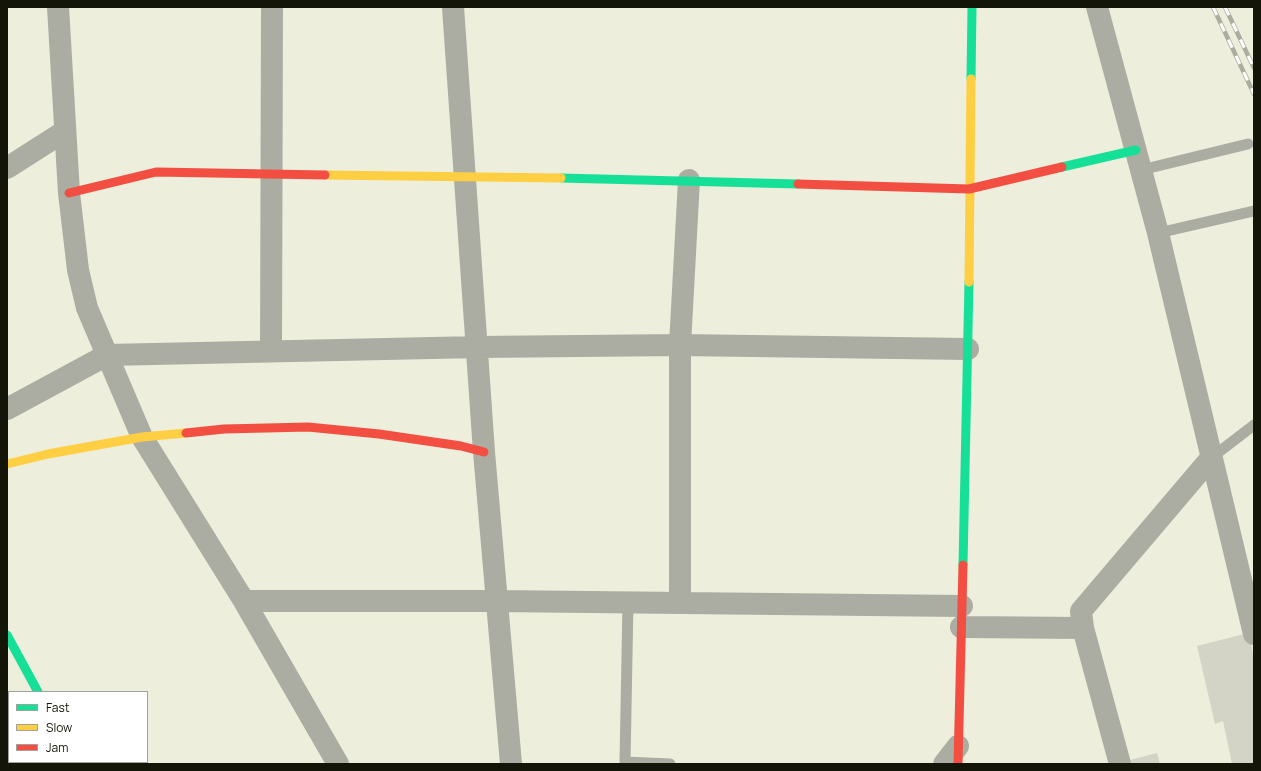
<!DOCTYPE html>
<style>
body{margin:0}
#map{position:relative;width:1261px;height:771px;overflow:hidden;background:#edeedb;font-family:Manrope,sans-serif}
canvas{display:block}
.frame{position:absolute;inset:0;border:8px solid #141509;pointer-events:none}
.legend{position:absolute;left:8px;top:691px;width:140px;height:72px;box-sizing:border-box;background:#fff;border:1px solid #a1a19d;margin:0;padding:5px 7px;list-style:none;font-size:12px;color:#141509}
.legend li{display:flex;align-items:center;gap:8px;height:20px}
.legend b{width:20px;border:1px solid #a1a19d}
</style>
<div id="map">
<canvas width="1261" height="771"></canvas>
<div class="frame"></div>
<ul class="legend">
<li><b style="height:5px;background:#16e098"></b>Fast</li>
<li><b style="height:5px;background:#ffcf43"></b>Slow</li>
<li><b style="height:5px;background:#f24e42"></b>Jam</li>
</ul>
</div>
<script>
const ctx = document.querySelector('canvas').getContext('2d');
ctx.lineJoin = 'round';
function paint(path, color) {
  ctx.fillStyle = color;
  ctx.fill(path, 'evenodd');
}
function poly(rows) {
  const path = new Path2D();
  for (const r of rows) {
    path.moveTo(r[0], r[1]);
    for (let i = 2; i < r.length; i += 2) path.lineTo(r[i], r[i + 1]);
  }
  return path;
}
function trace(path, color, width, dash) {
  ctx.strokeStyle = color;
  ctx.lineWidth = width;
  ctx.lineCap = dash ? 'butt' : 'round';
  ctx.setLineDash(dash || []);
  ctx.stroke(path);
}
paint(poly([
 [1248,633,1254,657,1254,764,1232,764,1223,721,1215,724,1197,646],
 [1157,753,1160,764,1131,764,1130,760]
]), '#d3d4c5');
trace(poly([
 [1141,170,1248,144],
 [1158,233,1254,211],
 [1211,458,1254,425],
 [628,602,625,762,670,764]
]), '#acada2', 11);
trace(poly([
 [58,7,69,193,78,270,87,308,142,437,244,601,338,764],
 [453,7,484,452,511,764],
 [1097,7,1158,233,1254,634],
 [7,168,65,131],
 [271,351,272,7],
 [7,409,107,355,478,347,680,345,968,349],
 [244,601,496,601,962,606],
 [680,603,680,345,689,180],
 [961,627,1083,628],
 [7,763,9,761],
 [944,764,958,746],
 [1120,764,1083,628,1081,611,1211,458]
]), '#acada2', 22);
trace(poly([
 [971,79,972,7],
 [1062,167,1136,150],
 [561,178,798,184],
 [963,565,969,282],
 [7,635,38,692],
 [77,762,78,764]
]), '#16e098', 9);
trace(poly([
 [325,175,561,178],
 [969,282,971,79],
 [7,464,48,454,142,437,186,433]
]), '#ffcf43', 9);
trace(poly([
 [798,184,969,189,1062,167],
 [69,193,156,172,325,175],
 [186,433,224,429,308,427,379,434,461,446,484,452],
 [958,764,963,565]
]), '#f24e42', 9);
const rail = poly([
 [1213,7,1254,94],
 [1225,7,1254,68]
]);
trace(rail, '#acada0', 4.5);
trace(rail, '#fff', 3, [9]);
</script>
